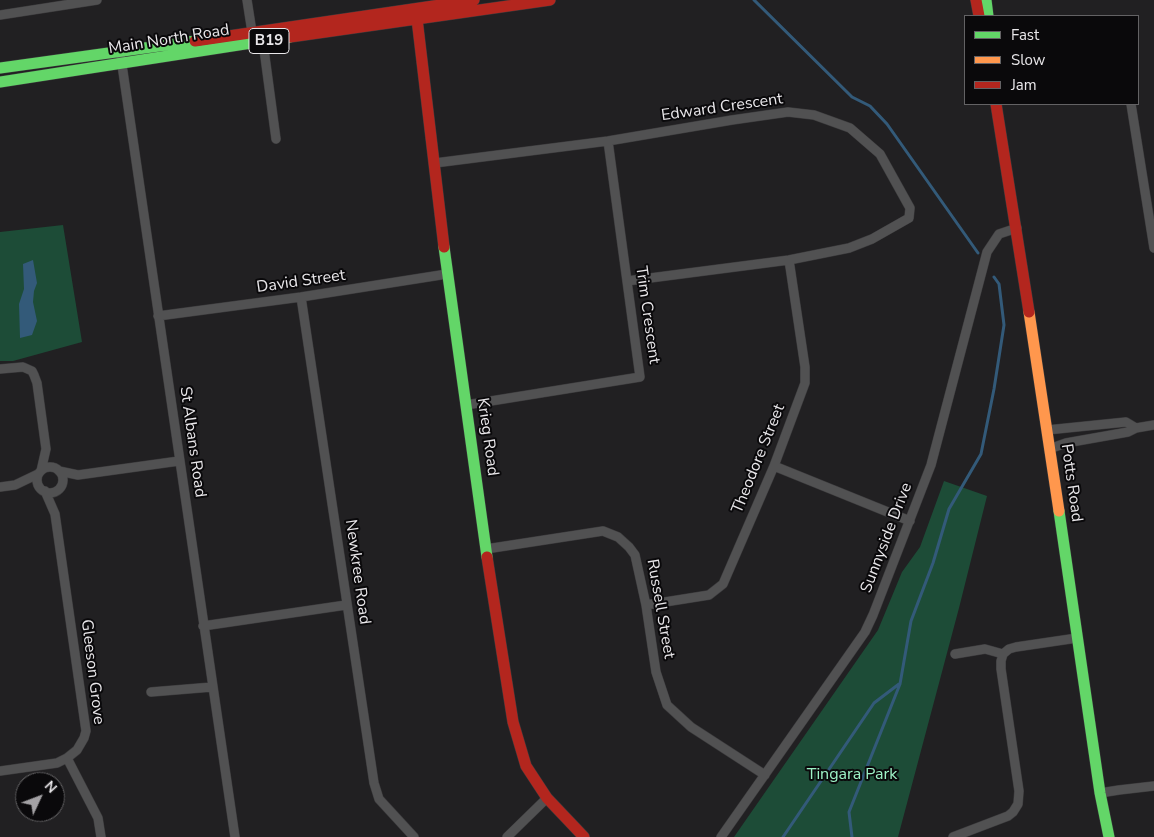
<!DOCTYPE html>
<style>
body{margin:0}
#map{position:relative;width:1154px;height:837px;overflow:hidden;background:#212022;font-family:"Nunito Sans",sans-serif}
canvas{display:block}
.legend{position:absolute;left:964px;top:15px;width:175px;height:90px;box-sizing:border-box;background:#0a090b;border:1px solid #636264;margin:0;padding:6px 9px;list-style:none;font-size:15px;color:#e9e7ea}
.legend li{display:flex;align-items:center;gap:10px;height:25px}
.legend b{width:25px;border:1px solid #636264}
.north{position:absolute;left:15px;top:772px;width:50px;height:50px;box-sizing:border-box;background:#0a090b;border:1px solid #636264;border-radius:50%;rotate:47deg;font-size:14px;font-weight:700;line-height:20px;text-align:center;color:#e9e7ea}
.north::after{content:'';display:block;margin:auto;width:18px;height:22px;background:#a3a1a4;clip-path:polygon(50% 0,100% 100%,50% 72%,0 100%)}
</style>
<div id="map">
<canvas width="1154" height="837"></canvas>
<ul class="legend">
<li><b style="height:6px;background:#63d668"></b>Fast</li>
<li><b style="height:6px;background:#ff974d"></b>Slow</li>
<li><b style="height:6px;background:#b3261e"></b>Jam</li>
</ul>
<div class="north">N</div>
</div>
<script>
const ctx = document.querySelector('canvas').getContext('2d');
ctx.lineJoin = 'round';
function paint(path, color) {
  ctx.fillStyle = color;
  ctx.fill(path, 'evenodd');
}
function poly(rows) {
  const path = new Path2D();
  for (const r of rows) {
    if (r.length === 3) {
      path.moveTo(r[0] + r[2], r[1]);
      path.arc(r[0], r[1], r[2], 0, 2 * Math.PI);
      continue;
    }
    path.moveTo(r[0], r[1]);
    for (let i = 2; i < r.length; i += 2) path.lineTo(r[i], r[i + 1]);
  }
  return path;
}
function trace(path, color, width, dash) {
  ctx.strokeStyle = color;
  ctx.lineWidth = width;
  ctx.lineCap = dash ? 'butt' : 'round';
  ctx.setLineDash(dash || []);
  ctx.stroke(path);
}
function write(font, color, halo, rows, align = 'center') {
  ctx.font = font + ' "Nunito Sans",sans-serif';
  ctx.lineWidth = 4;
  ctx.setLineDash([]);
  ctx.textBaseline = 'middle';
  ctx.strokeStyle = halo;
  ctx.fillStyle = color;
  for (const [text, x, y, turn = 0] of rows) {
    ctx.save();
    ctx.translate(x, y);
    ctx.rotate((+turn || 0) * Math.PI / 180);
    ctx.textAlign = isNaN(turn) ? turn : align;
    if (halo) ctx.strokeText(text, 0, 0);
    ctx.fillText(text, 0, 0);
    ctx.restore();
  }
}
paint(poly([
 [63,225,82,342,13,361,0,361,0,232],
 [944,481,987,496,959,608,898,837,734,837,878,630,902,572,920,547]
]), '#1d4c37');
paint(poly([
 [33,260,37,283,34,291,33,302,37,321,32,335,20,338,19,304,24,289,23,264]
]), '#335a79');
trace(poly([
 [754,0,852,97,870,106,887,124,978,253],
 [783,837,874,703,899,684],
 [852,837,849,812,900,684,911,621,933,563,949,509,981,454,994,389,1004,325,999,284,994,277]
]), '#335a79', 3);
const street = poly([
 [247,0,252,32],
 [0,15,97,0],
 [263,42,276,139],
 [121,58,235,837],
 [1131,104,1154,248],
 [435,163,608,141,732,120,788,112,814,115,850,128,880,154,910,208,909,218,872,239,849,248,789,260,627,281],
 [301,297,374,783,379,799,414,837],
 [158,316,301,297,447,274],
 [0,369,23,367,32,371,34,375,37,383,46,449,41,471],
 [466,405,640,377,608,141],
 [1047,430,1126,422,1136,428],
 [1049,449,1066,443,1128,432,1136,428,1154,425],
 [774,466,910,521],
 [50,480,13],
 [59,471,78,475,179,461],
 [0,487,15,485,38,474],
 [486,549,603,531,618,537,629,547,635,555,646,605,656,672,667,705,691,727,765,775],
 [646,605,709,595,723,584,774,466,805,383,805,367,789,260],
 [203,626,346,605],
 [955,654,985,649,1003,654],
 [151,692,212,687],
 [67,758,98,818,101,837],
 [0,771,57,763,67,758,77,750,84,738,86,731,55,514,45,491],
 [1100,793,1119,790,1154,786],
 [507,837,547,798],
 [721,837,865,632,873,615,931,465,987,252,999,234,1017,228],
 [953,837,1008,816,1013,812,1018,804,1019,791,1001,669,1001,661,1003,654,1009,649,1016,647,1077,638]
]);
const fast = poly([
 [986,0,988,16],
 [0,68,195,41],
 [0,82,290,37],
 [444,247,487,557],
 [1059,511,1100,793,1109,837]
]);
const slow = poly([
 [1029,312,1059,511]
]);
const jam = poly([
 [976,0,979,16],
 [417,19,444,247],
 [290,37,550,0],
 [195,41,474,0],
 [996,104,1029,312],
 [487,557,513,722,526,766,547,798,584,837]
]);
trace(street, '#3b3a3c', 10);
trace(fast, '#3b3a3c', 12);
trace(slow, '#3b3a3c', 12);
trace(jam, '#3b3a3c', 12);
trace(street, '#515152', 9);
trace(fast, '#63d668', 11);
trace(slow, '#ff974d', 11);
trace(jam, '#b3261e', 11);
for (const [x, y, w] of [
 [269,41,40]
]) {
  const box = new Path2D();
  box.roundRect(x - w / 2, y - 12.5, w, 25, 4);
  ctx.fillStyle = '#0a090b';
  ctx.fill(box);
  trace(box, '#e9e7ea', 1);
}
write('bold 15px', '#e9e7ea', null, [
 ["B19",269,41]
]);
write('16px', '#e9e7ea', '#0a090b', [
 ["Main North Road",169,40,-9],
 ["Edward Crescent",722,108,-8],
 ["David Street",301,282,-8],
 ["Trim Crescent",647,315,82],
 ["Krieg Road",487,437,82],
 ["St Albans Road",192,442,82],
 ["Theodore Street",759,459,-68],
 ["Potts Road",1071,483,82],
 ["Sunnyside Drive",887,538,-69],
 ["Newkree Road",357,572,82],
 ["Russell Street",660,609,80],
 ["Gleeson Grove",92,672,83]
]);
write('16px', '#9df2c6', '#0a090b', [
 ["Tingara Park",852,775]
]);
</script>
